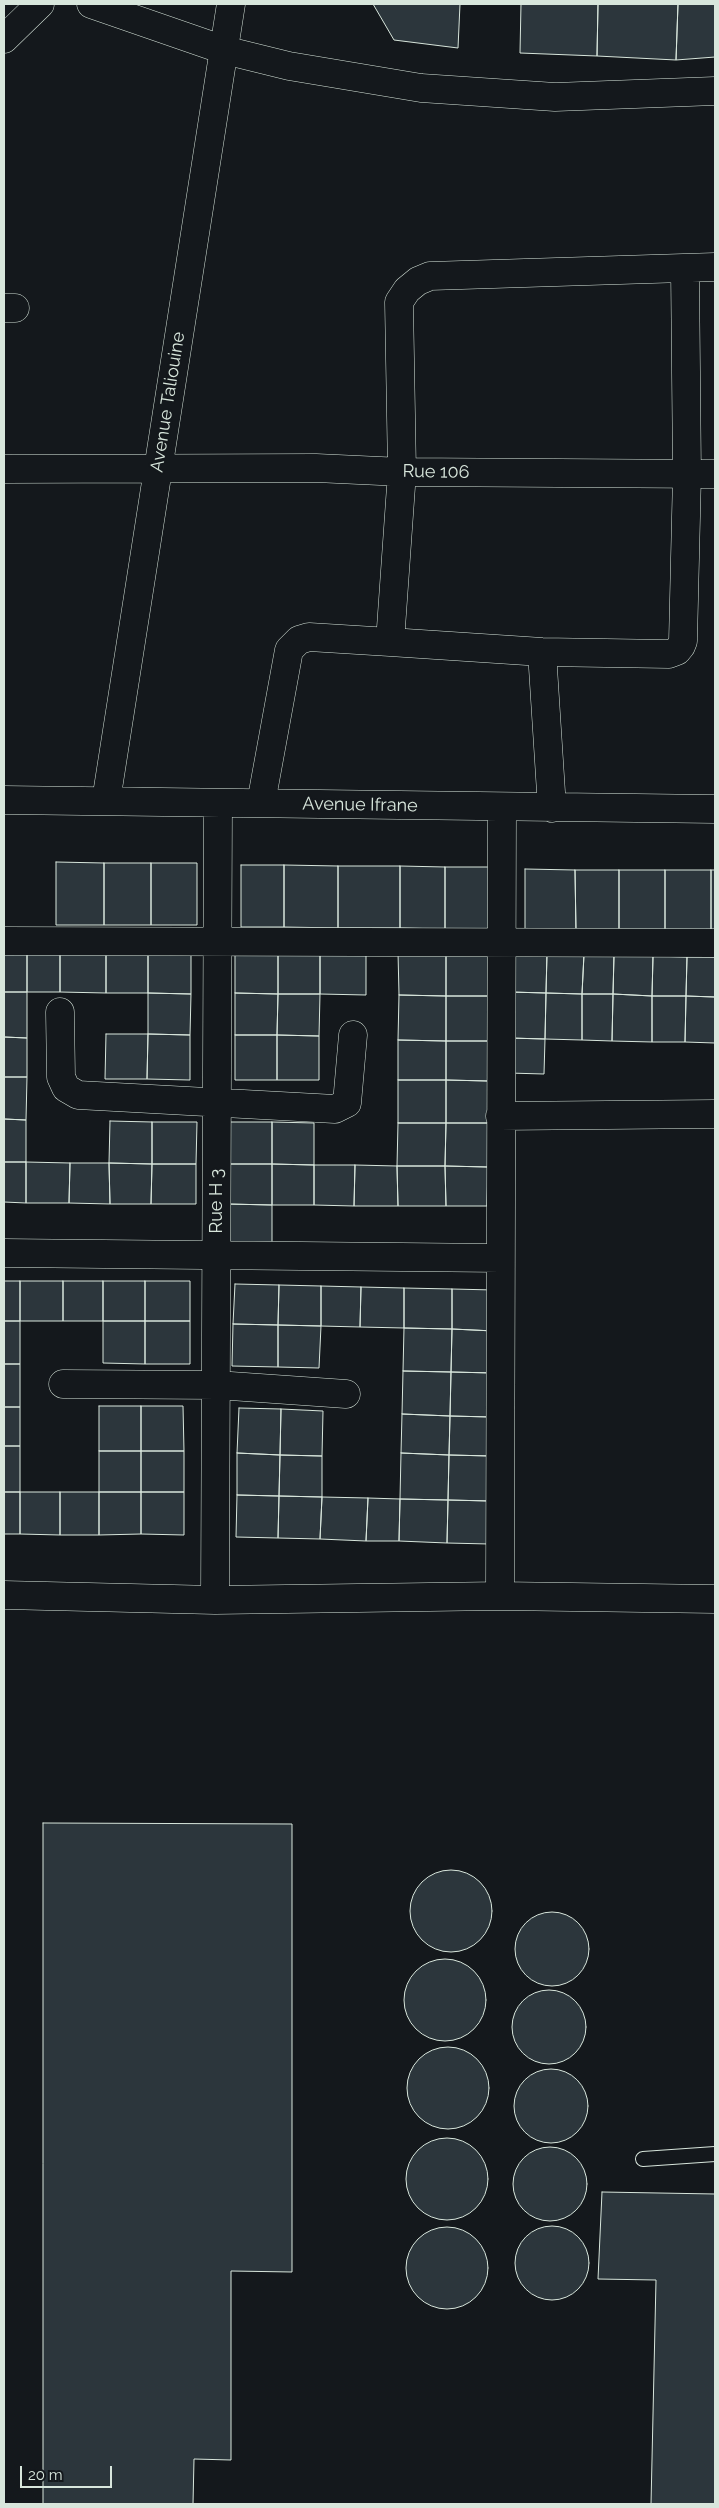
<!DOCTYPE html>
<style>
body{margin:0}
#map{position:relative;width:719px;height:2508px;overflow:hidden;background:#14181c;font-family:Raleway,sans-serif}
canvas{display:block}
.frame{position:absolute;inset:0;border:5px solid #d8e6dc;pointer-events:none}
.scale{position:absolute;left:20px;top:2466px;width:92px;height:22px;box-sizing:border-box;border:2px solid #d8e6dc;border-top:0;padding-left:6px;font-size:15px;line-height:18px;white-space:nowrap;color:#d8e6dc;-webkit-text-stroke:4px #14181c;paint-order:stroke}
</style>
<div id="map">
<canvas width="719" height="2508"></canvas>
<div class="frame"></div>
<div class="scale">20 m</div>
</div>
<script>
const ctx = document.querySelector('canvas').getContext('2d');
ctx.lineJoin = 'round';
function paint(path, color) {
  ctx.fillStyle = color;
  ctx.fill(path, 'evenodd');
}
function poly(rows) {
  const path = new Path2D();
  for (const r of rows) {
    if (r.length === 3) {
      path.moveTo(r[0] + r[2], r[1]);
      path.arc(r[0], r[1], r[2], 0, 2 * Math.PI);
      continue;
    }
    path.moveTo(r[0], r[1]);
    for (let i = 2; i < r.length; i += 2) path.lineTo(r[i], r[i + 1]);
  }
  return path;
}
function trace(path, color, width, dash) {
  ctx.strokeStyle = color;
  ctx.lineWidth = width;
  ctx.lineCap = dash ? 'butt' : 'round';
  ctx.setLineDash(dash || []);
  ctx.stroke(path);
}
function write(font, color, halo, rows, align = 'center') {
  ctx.font = font + ' Raleway,sans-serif';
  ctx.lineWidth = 4;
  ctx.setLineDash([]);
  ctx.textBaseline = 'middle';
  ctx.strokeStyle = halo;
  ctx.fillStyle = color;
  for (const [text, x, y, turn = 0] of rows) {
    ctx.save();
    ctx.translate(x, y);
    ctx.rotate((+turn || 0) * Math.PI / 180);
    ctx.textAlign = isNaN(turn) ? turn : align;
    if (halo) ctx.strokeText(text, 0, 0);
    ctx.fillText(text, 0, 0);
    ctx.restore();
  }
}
const building = poly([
 [373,4,460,4,458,48,394,40,373,4],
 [521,4,598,4,597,56,520,53,521,4],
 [598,4,678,4,676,60,597,56,598,4],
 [678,4,715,4,715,57,676,60,678,4],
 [56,862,104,863,104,925,56,925,56,862],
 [104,863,151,863,151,925,104,925,104,863],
 [151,863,197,863,197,925,151,925,151,863],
 [241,865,284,865,284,927,241,927,241,865],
 [284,865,338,866,338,928,284,927,284,865],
 [338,866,400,866,400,928,338,928,338,866],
 [400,866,445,867,445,929,400,928,400,866],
 [445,867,490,867,490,929,445,929,445,867],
 [525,869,575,870,576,932,525,931,525,869],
 [575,870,619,870,619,932,576,932,575,870],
 [619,870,665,870,665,932,619,932,619,870],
 [665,870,711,870,711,932,665,932,665,870],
 [711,870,715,870,715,932,711,932,711,870],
 [4,949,27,950,27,992,4,992,4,949],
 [27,950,60,950,60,992,27,992,27,950],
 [60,950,106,950,106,993,60,992,60,950],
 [106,950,148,951,148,993,106,993,106,950],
 [148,951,191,951,191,994,148,993,148,951],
 [235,951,278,951,278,994,235,993,235,951],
 [278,951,320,952,320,994,278,994,278,951],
 [320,952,366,952,366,995,320,994,320,952],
 [398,952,446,953,446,996,399,995,398,952],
 [446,953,488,953,488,996,446,996,446,953],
 [511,953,547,953,546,993,510,992,511,953],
 [547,953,584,954,582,994,546,993,547,953],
 [584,954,614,955,613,994,582,994,584,954],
 [614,955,653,956,652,996,613,994,614,955],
 [653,956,687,957,686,996,652,996,653,956],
 [687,957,715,957,715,997,686,996,687,957],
 [4,992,27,992,27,1038,4,1037,4,992],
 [510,992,546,993,545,1039,509,1038,510,992],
 [148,993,191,994,190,1035,148,1034,148,993],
 [235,993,278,994,277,1035,235,1035,235,993],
 [546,993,582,994,582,1040,545,1039,546,993],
 [278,994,320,994,319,1036,277,1035,278,994],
 [582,994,613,994,612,1041,582,1040,582,994],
 [613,994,652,996,652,1042,612,1041,613,994],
 [399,995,446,996,446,1041,398,1040,399,995],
 [446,996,488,996,488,1041,446,1041,446,996],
 [652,996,686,996,685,1042,652,1042,652,996],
 [686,996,715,997,715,1043,685,1042,686,996],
 [106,1034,148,1034,147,1079,105,1079,106,1034],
 [148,1034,190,1035,190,1080,147,1079,148,1034],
 [235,1035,277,1035,277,1080,235,1080,235,1035],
 [277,1035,319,1036,319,1080,277,1080,277,1035],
 [4,1037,27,1038,27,1077,4,1077,4,1037],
 [509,1038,545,1039,544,1074,508,1073,509,1038],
 [398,1040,446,1041,446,1080,398,1080,398,1040],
 [446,1041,488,1041,488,1081,446,1080,446,1041],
 [4,1077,27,1077,26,1120,4,1119,4,1077],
 [398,1080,446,1080,446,1123,398,1123,398,1080],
 [446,1080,488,1081,488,1123,446,1123,446,1080],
 [4,1119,26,1120,26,1162,4,1162,4,1119],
 [110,1121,152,1122,152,1164,109,1163,110,1121],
 [152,1122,197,1122,196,1164,152,1164,152,1122],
 [228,1122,272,1122,272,1164,228,1164,228,1122],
 [272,1122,314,1123,314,1165,272,1164,272,1122],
 [398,1123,446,1123,445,1166,397,1166,398,1123],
 [446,1123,488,1123,488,1167,445,1166,446,1123],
 [4,1162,26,1162,26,1203,4,1202,4,1162],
 [26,1162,70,1163,69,1203,26,1203,26,1162],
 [70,1163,109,1163,110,1204,69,1203,70,1163],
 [109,1163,152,1164,151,1204,110,1204,109,1163],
 [152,1164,196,1164,196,1204,151,1204,152,1164],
 [228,1164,272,1164,272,1205,227,1204,228,1164],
 [272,1164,314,1165,314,1205,272,1205,272,1164],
 [314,1165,355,1165,354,1206,314,1205,314,1165],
 [355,1165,397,1166,398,1206,354,1206,355,1165],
 [397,1166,445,1166,446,1206,398,1206,397,1166],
 [445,1166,488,1167,487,1206,446,1206,445,1166],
 [227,1204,272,1205,272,1250,227,1250,227,1204],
 [4,1281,20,1281,20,1321,4,1321,4,1281],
 [20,1281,63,1281,63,1321,20,1321,20,1281],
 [63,1281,103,1281,103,1321,63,1321,63,1281],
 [103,1281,145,1281,145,1321,103,1321,103,1281],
 [145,1281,190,1281,190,1321,145,1321,145,1281],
 [235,1284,279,1285,278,1325,233,1324,235,1284],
 [279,1285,321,1286,321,1326,278,1325,279,1285],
 [321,1286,361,1287,360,1327,321,1326,321,1286],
 [361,1287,404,1288,404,1328,360,1327,361,1287],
 [404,1288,452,1289,452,1329,404,1328,404,1288],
 [452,1289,494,1290,494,1331,452,1329,452,1289],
 [4,1321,20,1321,20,1364,4,1364,4,1321],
 [103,1321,145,1321,145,1364,103,1363,103,1321],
 [145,1321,190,1321,190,1364,145,1364,145,1321],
 [233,1324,278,1325,278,1367,232,1366,233,1324],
 [278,1325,321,1326,319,1368,278,1367,278,1325],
 [404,1328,452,1329,451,1372,403,1371,404,1328],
 [452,1329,494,1331,493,1373,451,1372,452,1329],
 [4,1364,20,1364,20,1407,4,1407,4,1364],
 [403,1371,451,1372,450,1416,402,1414,403,1371],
 [451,1372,493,1373,491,1417,450,1416,451,1372],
 [99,1406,141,1406,141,1451,99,1451,99,1406],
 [141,1406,183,1406,184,1451,141,1451,141,1406],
 [4,1407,20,1407,20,1446,4,1446,4,1407],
 [239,1408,281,1409,280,1455,237,1453,239,1408],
 [281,1409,323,1411,322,1456,280,1455,281,1409],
 [402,1414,450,1416,449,1455,401,1453,402,1414],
 [450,1416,491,1417,491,1456,449,1455,450,1416],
 [4,1446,20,1446,20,1492,4,1492,4,1446],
 [99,1451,141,1451,141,1492,99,1492,99,1451],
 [141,1451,184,1451,184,1492,141,1492,141,1451],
 [237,1453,280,1455,279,1496,237,1495,237,1453],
 [401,1453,449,1455,448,1500,400,1499,401,1453],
 [280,1455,322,1456,322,1497,279,1496,280,1455],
 [449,1455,491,1456,490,1501,448,1500,449,1455],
 [4,1492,20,1492,20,1534,4,1534,4,1492],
 [20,1492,60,1492,60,1535,20,1534,20,1492],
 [60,1492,99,1492,99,1535,60,1535,60,1492],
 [99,1492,141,1492,141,1534,99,1535,99,1492],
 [141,1492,184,1492,184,1535,141,1534,141,1492],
 [237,1495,279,1496,278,1538,236,1537,237,1495],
 [279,1496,322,1497,320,1539,278,1538,279,1496],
 [322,1497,368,1498,366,1541,320,1539,322,1497],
 [368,1498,400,1499,399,1541,366,1541,368,1498],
 [400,1499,448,1500,447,1543,399,1541,400,1499],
 [448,1500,490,1501,489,1544,447,1543,448,1500],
 [43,1823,292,1824,292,2272,231,2271,231,2460,194,2459,193,2504,43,2504,43,1823],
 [451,1911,41],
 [552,1949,37],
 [445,2000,41],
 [549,2027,37],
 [448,2088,41],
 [551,2106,37],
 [447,2179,41],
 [550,2184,37],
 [602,2192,715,2194,715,2504,651,2504,656,2280,598,2279,602,2192],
 [552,2263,37],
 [447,2268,41]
]);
paint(building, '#2c363c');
trace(building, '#d8e6dc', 1);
const service = poly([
 [643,2159,715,2154]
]);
const minor = poly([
 [91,4,224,50,289,66,421,88,555,97,715,91],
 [4,39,40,4],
 [685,269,687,475,683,641,681,646,677,651,669,654,542,652,390,642,402,472,399,302,407,290,418,281,430,276,715,267],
 [4,308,15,308],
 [4,469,316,468,402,472,715,474],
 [542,652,552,808],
 [4,800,715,809],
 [106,801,231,4],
 [261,803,289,650,299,640,309,637,390,642],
 [4,941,715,943],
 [60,1012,61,1077,66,1088,78,1095,335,1109,347,1103,353,1035],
 [500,1116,715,1114],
 [4,1253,500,1258],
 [63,1384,216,1385,346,1394],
 [4,1595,215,1600,500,1596,715,1599],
 [500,1596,502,807],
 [215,1600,218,803]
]);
trace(service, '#d8e6dc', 16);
trace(minor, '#d8e6dc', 29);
trace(service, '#14181c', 14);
trace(minor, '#14181c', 28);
write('18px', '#d8e6dc', '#14181c', [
 ["Avenue Taliouine",168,402,-81],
 ["Rue 106",436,472,1],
 ["Avenue Ifrane",360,805,1],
 ["Rue H 3",217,1201,-90]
]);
</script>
